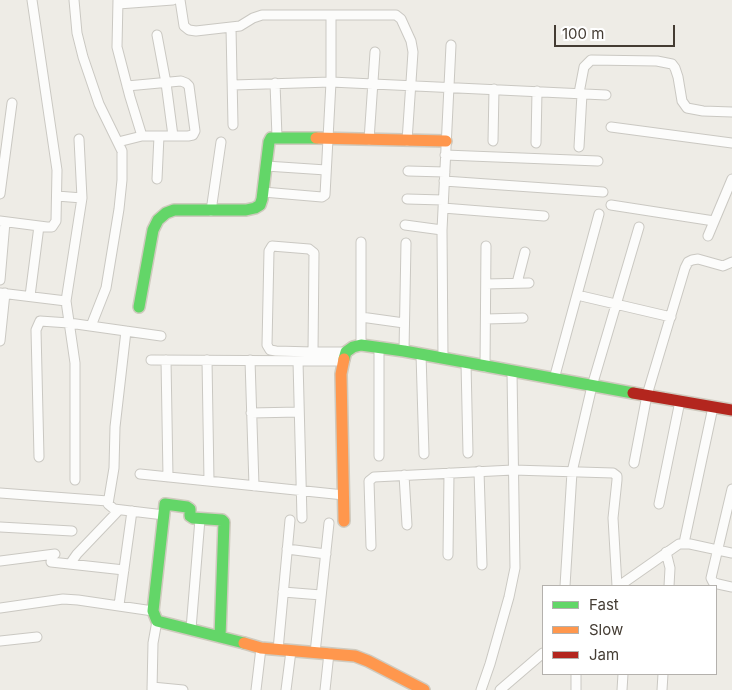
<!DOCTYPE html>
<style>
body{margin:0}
#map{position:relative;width:732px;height:690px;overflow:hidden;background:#eeece6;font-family:Inter,sans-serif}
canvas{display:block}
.legend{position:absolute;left:542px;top:585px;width:175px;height:90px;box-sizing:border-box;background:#fff;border:1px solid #b4b1ad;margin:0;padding:6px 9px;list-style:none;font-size:15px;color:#443c33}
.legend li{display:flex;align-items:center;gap:10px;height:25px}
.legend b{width:25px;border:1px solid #b4b1ad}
.scale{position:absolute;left:554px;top:25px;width:121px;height:22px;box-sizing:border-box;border:2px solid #443c33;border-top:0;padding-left:6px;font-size:15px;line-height:18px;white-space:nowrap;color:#443c33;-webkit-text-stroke:4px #fff;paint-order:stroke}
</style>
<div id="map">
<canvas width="732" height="690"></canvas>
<ul class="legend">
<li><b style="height:6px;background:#63d668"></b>Fast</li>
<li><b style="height:6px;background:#ff974d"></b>Slow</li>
<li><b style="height:6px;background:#b3261e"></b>Jam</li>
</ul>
<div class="scale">100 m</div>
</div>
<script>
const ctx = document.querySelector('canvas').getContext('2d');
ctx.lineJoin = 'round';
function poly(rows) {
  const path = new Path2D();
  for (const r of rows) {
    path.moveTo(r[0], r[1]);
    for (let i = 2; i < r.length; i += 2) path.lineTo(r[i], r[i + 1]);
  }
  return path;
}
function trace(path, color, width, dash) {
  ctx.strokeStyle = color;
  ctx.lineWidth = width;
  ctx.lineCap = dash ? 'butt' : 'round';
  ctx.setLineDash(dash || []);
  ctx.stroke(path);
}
const street = poly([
 [74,0,77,33,83,57,99,104,122,151,122,180,119,209,106,288,91,326],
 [118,0,117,47,130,97,142,136],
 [180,0,184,26,189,30,196,31,240,26,253,18,262,15,396,15,401,19,411,41,413,52,407,141],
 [118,4,173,0],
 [231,28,233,125],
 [157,35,166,83,173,136],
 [275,83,277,137],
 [233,85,331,82,606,95],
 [579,93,584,67,591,60,657,61,672,64,675,68,678,77,682,101,687,108,703,111,732,112],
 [611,127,732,143],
 [369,140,375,52],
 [493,141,494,89],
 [118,142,142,136,188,136,193,135,195,131,189,86,186,83,181,81,127,86],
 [536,143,537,91],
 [579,147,582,94],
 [445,155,598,161],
 [266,166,326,170],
 [408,171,445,172],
 [157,179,159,136],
 [444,181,603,192],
 [263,192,322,197,325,195,331,82,331,15],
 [0,194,12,103],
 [57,196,82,198],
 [407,199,443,200],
 [611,205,714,221],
 [443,208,544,216],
 [211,211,221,142],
 [0,221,47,227,52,227,56,221,57,170,32,0],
 [405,225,442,230],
 [708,236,732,179],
 [0,280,5,222],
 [517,283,525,252],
 [486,284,529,283],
 [0,293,66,301],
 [577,295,671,317],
 [30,296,39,226],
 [361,317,404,323],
 [486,319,523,318],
 [126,331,115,427,114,468,108,504,114,509,164,515],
 [0,341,5,293],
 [361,345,361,242],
 [404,351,406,243],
 [313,352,314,253,309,249,272,246,269,251,267,345,270,350,276,351,313,352,346,352],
 [421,354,424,454],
 [443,358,442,230,451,45],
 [151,360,343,361],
 [166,360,168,477],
 [207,360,209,481],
 [250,360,254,486],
 [298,361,302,518],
 [466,363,468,453],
 [485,367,486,246],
 [554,379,599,214],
 [251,413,299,412],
 [379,456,379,347],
 [39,457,36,330,40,321,69,323,161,336],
 [634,463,647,395,685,268,688,262,692,260,698,259,723,266,732,262],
 [479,471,482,565],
 [140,474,344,495],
 [404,475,407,525],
 [75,480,75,363,66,301,82,198,79,139],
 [732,489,711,578,713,582,718,584,732,587],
 [0,493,108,501],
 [659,504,680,401],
 [0,527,72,531],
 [684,543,713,407],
 [371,546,369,481,374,477,513,470,613,473,617,476,617,480,613,518,617,586],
 [287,549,326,554],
 [666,552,670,568,669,586],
 [448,555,449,473],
 [0,561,55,554],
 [51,562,124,570],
 [70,564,77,554,119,510],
 [565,586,572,472,592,386,639,227],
 [619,586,679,544,690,544,732,553],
 [283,592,321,595],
 [119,605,132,511],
 [0,608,63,599,78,600,153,611],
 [191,629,200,519],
 [0,641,37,637],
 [278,650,290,520],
 [315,653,329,523],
 [152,687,183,690],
 [152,690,153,643,157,621],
 [256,690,261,648],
 [286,690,291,651],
 [325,690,329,653],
 [481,690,490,664,509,597,515,568,512,372],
 [500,690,543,653],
 [576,690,576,674],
 [622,690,623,674],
 [662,690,663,674]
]);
const fast = poly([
 [139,307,153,230,158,220,166,213,174,210,246,210,255,208,260,205,262,199,269,142,271,138,316,138],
 [344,359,346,352,353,347,361,345,404,351,633,393],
 [220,637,224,522,222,520,193,518,190,516,190,509,187,507,165,504,153,611,157,621,244,643]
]);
const slow = poly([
 [316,138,446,141],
 [344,359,341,374,344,521],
 [244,643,261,648,355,656,368,661,424,690]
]);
const jam = poly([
 [633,393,732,410]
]);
trace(street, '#cac8c2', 11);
trace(fast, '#cfcabe', 14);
trace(slow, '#cfcabe', 14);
trace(jam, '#cfcabe', 14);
trace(street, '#fcfcfb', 9);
trace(fast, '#63d668', 11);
trace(slow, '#ff974d', 11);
trace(jam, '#b3261e', 11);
</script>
